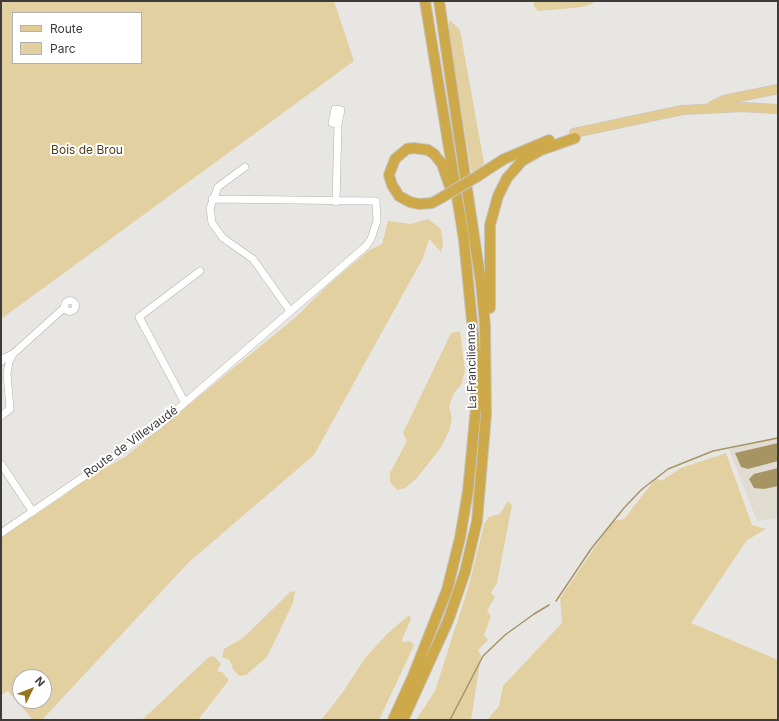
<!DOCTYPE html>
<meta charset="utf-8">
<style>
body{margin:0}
#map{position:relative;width:779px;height:721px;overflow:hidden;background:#e8e6e3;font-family:Inter,sans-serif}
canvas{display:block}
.frame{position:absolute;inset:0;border:2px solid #3d3c3b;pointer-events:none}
.legend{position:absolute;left:12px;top:12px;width:130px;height:52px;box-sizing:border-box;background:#fff;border:1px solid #b1b1b1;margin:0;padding:5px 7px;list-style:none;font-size:12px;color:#3d3c3b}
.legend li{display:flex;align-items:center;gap:8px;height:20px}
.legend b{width:20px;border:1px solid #b1b1b1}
.north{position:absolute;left:12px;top:669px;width:40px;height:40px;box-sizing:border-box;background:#fff;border:1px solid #b1b1b1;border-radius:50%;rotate:47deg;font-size:11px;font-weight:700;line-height:16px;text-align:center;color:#3d3c3b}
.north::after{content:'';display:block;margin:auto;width:14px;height:18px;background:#94751d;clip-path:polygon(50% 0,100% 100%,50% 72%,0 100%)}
</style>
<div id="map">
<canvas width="779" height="721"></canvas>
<div class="frame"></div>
<ul class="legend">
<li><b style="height:5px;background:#e2cb92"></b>Route</li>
<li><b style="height:11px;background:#e3d0a0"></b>Parc</li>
</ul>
<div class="north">N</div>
</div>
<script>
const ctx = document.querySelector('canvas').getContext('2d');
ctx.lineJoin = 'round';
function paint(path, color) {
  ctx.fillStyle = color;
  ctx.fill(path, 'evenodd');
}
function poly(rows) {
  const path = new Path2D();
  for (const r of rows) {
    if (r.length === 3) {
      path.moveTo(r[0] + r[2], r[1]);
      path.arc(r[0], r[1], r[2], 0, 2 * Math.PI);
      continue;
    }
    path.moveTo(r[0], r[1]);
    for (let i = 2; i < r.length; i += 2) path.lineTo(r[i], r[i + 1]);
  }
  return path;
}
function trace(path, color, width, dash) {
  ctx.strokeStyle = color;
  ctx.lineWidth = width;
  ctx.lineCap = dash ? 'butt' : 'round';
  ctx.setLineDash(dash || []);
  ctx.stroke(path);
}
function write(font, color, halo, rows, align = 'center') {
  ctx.font = font + ' Inter,sans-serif';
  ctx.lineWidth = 4;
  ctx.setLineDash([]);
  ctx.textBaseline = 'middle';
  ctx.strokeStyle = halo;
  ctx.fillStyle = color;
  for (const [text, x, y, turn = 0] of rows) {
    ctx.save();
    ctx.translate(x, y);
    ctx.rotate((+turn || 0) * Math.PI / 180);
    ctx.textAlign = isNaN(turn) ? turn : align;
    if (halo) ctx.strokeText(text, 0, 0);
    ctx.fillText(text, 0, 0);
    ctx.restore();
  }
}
paint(poly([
 [778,436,778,518,757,521,729,449]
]), '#e0dcd2');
paint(poly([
 [1,1,334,1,354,61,1,319],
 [13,13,141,13,141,63,13,63],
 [534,1,595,1,593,3,583,7,538,11,534,6],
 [450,20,460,30,484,163,483,169,474,174,471,170,448,29],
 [428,219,441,229,443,244,441,252,429,239,423,258,314,455,189,562,42,720,33,720,8,691,1,695,1,537,62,497,86,478,125,457,296,317,327,286,368,251,382,244,388,221,411,224],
 [20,677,44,677,44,701,20,701],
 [460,331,465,371,461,385,454,393,449,406,452,419,449,431,440,449,416,479,405,488,397,490,390,482,390,473,407,441,403,433,451,333],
 [726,453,752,525,766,529,747,540,691,623,778,660,778,720,487,720,499,706,503,686,562,623,560,598,613,521,624,519,656,478,661,481,681,468],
 [508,501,512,505,497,583,491,593,495,597,487,611,491,616,484,635,488,640,478,650,481,656,471,720,416,720,435,691,469,585,484,524,489,517,500,514],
 [295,591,293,603,267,657,246,675,239,676,233,669,230,660,222,657,224,649,243,638,290,592],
 [409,615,411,619,401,642,410,641,414,645,379,720,321,720,343,692,365,658,388,633],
 [210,656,215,657,221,664,217,671,222,672,229,680,198,720,142,720]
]), '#e3d0a0');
paint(poly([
 [778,443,778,461,748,469,741,467,735,453],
 [778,468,778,486,764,489,754,488,749,479,754,474]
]), '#a79463');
trace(poly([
 [556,601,591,549,624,508,641,490,668,469,713,451,778,438],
 [450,720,483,656,505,635,534,614,549,605]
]), '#a79463', 1.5);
const minor = poly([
 [245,167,218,187,210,208,212,223,223,238,253,259,290,311],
 [336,202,338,124,341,110,335,109,332,123,338,124],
 [70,306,5.5],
 [1,362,4,358,13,354],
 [185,403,139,317,200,271],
 [1,416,10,409,7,374,9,362,13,354,65,307],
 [1,464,33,512],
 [1,533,158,426,366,246,371,239,377,221,376,201,212,199]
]);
const major = poly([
 [712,106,724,100,778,89],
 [574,133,682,110,741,107,778,109]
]);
const highway = poly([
 [478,176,504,159,549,140],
 [441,198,432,203,419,204,410,202,399,196,392,185,389,175,395,159,407,149,414,148,428,150,434,154,442,164,450,187],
 [490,308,490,225,498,196,507,178,522,161,541,150,575,138],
 [393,720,413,676,447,590,460,538,468,491,476,407,476,362,464,240,425,1],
 [403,720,448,621,465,572,477,521,486,415,485,325,481,283,439,1]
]);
trace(minor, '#b2b1ae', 8);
trace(major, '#c5c4c4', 10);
trace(highway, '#c5c4c4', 12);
trace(minor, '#fff', 7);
trace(major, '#e2cb92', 9);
trace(highway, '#cea949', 10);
const highwayBridge = poly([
 [441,198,478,176]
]);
trace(highwayBridge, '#c5c4c4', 12, []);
trace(highwayBridge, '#cea949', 10);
write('12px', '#4d3e16', '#fff', [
 ["Bois de Brou",87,150]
]);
write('12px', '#3d3c3b', '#fff', [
 ["La Francilienne",472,366,-91],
 ["Route de Villevaudé",131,442,-36]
]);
</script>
